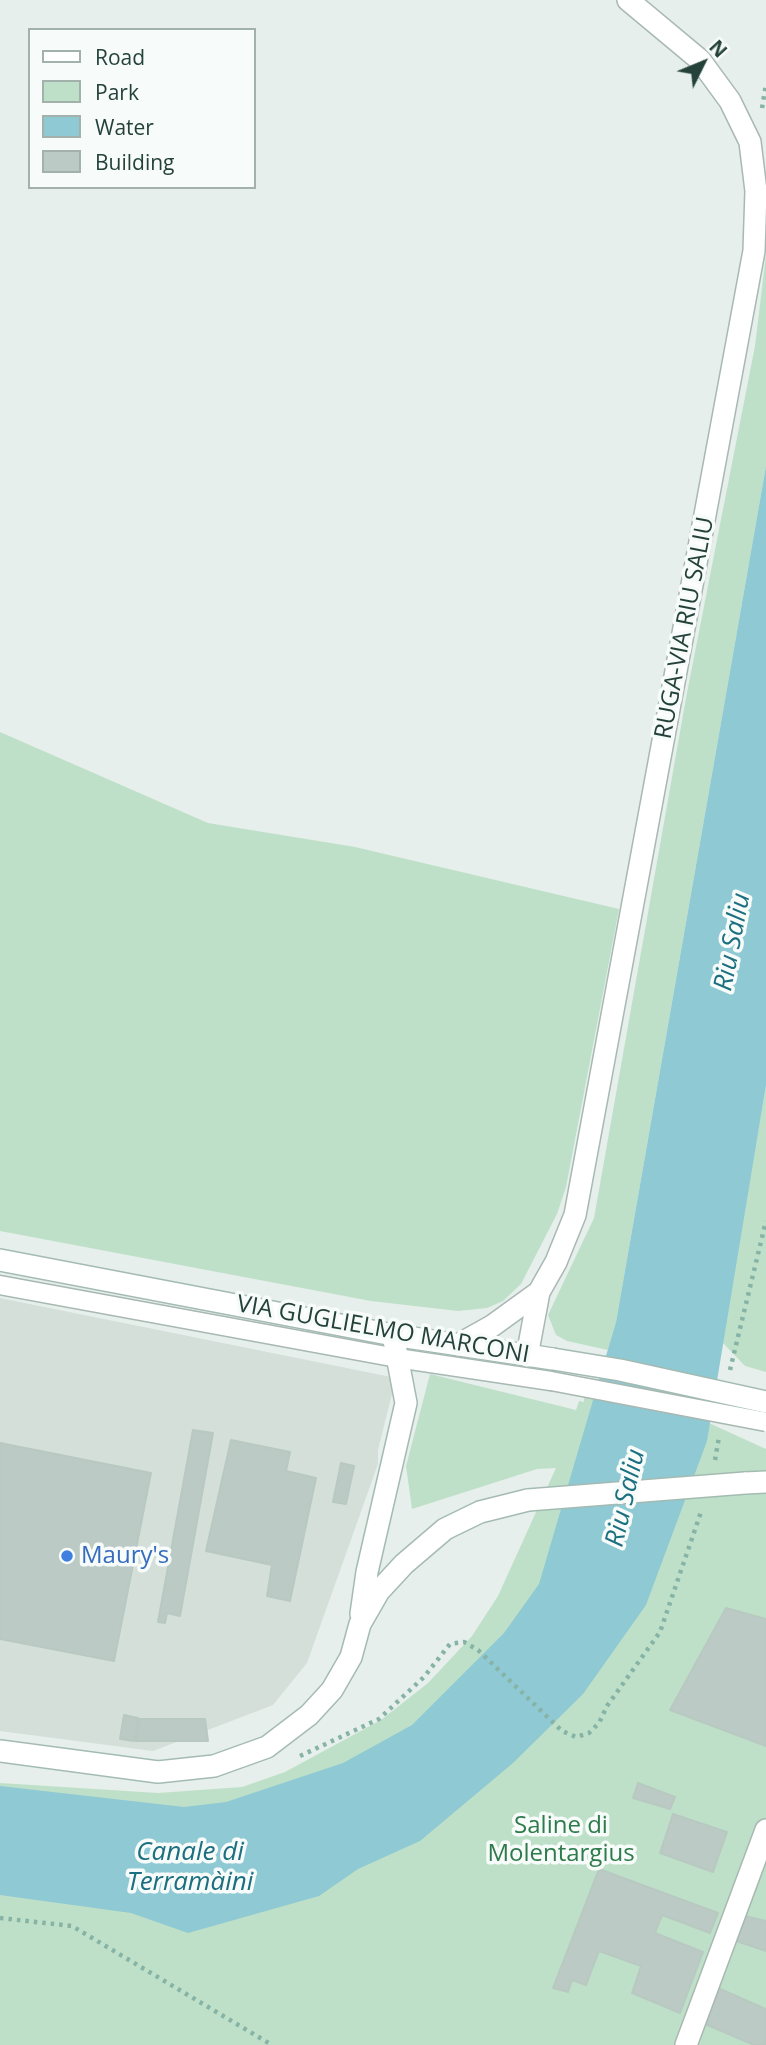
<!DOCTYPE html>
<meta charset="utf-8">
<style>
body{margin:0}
#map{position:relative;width:766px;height:2045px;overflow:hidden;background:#e6efeb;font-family:"Open Sans",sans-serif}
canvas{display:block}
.legend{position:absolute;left:28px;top:28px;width:228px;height:161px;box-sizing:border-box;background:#f7fbf9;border:2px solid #a3b1ad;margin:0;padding:9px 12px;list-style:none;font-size:21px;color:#24423a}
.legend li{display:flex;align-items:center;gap:14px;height:35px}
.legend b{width:35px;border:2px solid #a3b1ad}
.north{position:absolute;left:668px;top:28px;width:70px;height:70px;-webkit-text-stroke:5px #f7fbf9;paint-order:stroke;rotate:47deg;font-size:19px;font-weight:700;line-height:28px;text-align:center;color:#24423a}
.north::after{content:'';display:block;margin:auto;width:24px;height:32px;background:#24423a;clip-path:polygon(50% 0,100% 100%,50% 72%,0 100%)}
</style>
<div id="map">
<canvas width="766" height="2045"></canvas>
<ul class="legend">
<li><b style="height:9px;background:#fff"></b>Road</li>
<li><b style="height:19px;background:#bfe0c8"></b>Park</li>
<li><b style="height:19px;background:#8ec9d4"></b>Water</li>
<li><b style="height:19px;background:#bbcac4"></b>Building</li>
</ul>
<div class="north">N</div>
</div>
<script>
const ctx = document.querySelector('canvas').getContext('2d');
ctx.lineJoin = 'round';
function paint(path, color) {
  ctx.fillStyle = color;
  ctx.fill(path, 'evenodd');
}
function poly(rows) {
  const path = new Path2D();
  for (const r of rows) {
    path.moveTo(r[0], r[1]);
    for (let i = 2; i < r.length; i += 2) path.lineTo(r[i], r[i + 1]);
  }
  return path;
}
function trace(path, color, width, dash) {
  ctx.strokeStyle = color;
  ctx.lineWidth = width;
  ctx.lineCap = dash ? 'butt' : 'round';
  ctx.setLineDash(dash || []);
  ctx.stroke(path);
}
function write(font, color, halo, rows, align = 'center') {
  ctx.font = font + ' "Open Sans",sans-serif';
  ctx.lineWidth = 7;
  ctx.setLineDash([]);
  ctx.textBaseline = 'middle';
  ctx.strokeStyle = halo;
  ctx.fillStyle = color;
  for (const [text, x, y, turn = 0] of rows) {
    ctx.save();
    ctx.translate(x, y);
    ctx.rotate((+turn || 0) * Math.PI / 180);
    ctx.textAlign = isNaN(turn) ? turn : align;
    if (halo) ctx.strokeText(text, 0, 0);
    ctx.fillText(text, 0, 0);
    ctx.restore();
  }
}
paint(poly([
 [0,1298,396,1378,378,1450,378,1464,307,1663,273,1705,153,1751,0,1731]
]), '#d4dfda');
paint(poly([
 [766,255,766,466,616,1322,608,1350,567,1341,556,1335,548,1315,594,1218,686,698,755,346],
 [0,732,208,823,355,847,619,909,566,1187,557,1214,521,1284,503,1301,487,1308,458,1311,371,1301,0,1231],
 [766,1085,766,1372,745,1366,722,1342],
 [430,1374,576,1410,579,1401,584,1402,584,1393,676,1408,766,1449,766,2045,0,2045,0,1783,158,1793,242,1787,285,1772,381,1720,428,1683,472,1636,498,1596,556,1468,537,1469,412,1509,406,1466]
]), '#bfe0c8');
paint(poly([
 [766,466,766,1085,707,1441,646,1605,583,1694,513,1763,420,1841,358,1869,319,1896,188,1933,131,1913,0,1895,0,1786,184,1807,226,1802,343,1763,412,1725,504,1633,539,1584,616,1322]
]), '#8ec9d4');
const building = poly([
 [193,1430,213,1433,180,1616,167,1613,165,1623,158,1622,193,1430],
 [231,1440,290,1452,286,1471,316,1478,290,1601,267,1596,272,1565,206,1551,231,1440],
 [0,1443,151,1473,114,1661,0,1639,0,1443],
 [341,1463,354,1466,346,1504,333,1502,341,1463],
 [726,1608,766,1619,766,1746,670,1710,726,1608],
 [124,1715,138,1718,134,1741,120,1739,124,1715],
 [139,1719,205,1719,208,1741,136,1741,139,1719],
 [638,1783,675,1797,670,1809,633,1798,638,1783],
 [673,1814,727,1832,713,1872,660,1853,673,1814],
 [599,1869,718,1913,710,1933,662,1915,655,1933,703,1952,680,2013,632,1993,641,1966,599,1951,586,1985,572,1980,568,1992,553,1988,599,1869],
 [745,1916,766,1921,766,1951,736,1941,745,1916],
 [718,1988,766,2009,766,2045,754,2045,705,2024,718,1988]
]);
paint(building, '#bbcac4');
trace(building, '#b8c9c2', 2);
const service = poly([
 [0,1285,397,1358,551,1381]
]);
const minor = poly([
 [458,1345,492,1326,539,1292],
 [527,1356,539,1292,556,1262,575,1215,754,251,756,191,750,142,730,101,700,60,628,0],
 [686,2045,766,1830]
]);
const secondary = poly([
 [0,1260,393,1335,553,1359],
 [745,1483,766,1482],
 [361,1614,367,1572,406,1403,393,1335],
 [0,1751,158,1772,214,1766,267,1747,309,1715,332,1690,351,1657,360,1624,379,1591,404,1564,445,1529,480,1512,528,1500]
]);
trace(service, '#a8b8b2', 21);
trace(minor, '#a8b8b2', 24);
trace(secondary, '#a4bbb3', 24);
trace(poly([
 [762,108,766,84],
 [730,1370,766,1221],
 [715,1460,719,1437],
 [300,1756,379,1719,424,1677,450,1644,464,1642,478,1650,562,1731,576,1737,589,1733,599,1723,607,1706,660,1632,701,1512],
 [0,1918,72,1926,272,2045]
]), '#86b3a5', 4.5, [3.5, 5]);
trace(service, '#fff', 18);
trace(minor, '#fff', 21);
trace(secondary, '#fff', 21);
const serviceBridge = poly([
 [551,1381,766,1422]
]);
const secondaryBridge = poly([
 [553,1359,620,1370,766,1402],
 [528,1500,745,1483]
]);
trace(serviceBridge, '#a8b8b2', 21, []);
trace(secondaryBridge, '#a4bbb3', 24, []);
trace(serviceBridge, '#fff', 18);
trace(secondaryBridge, '#fff', 21);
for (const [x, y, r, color] of [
 [67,1556,7,"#3f7fe0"]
]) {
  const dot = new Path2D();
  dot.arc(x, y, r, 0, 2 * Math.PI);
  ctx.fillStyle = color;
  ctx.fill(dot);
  trace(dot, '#f7fbf9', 2.5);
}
write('24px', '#24423a', '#f7fbf9', [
 ["RUGA-VIA RIU SALIU",685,628,-79],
 ["VIA GUGLIELMO MARCONI",383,1330,10]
]);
write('24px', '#366cbe', '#f7fbf9', [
 ["Maury's",81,1556]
], 'left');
write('24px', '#2d7a4b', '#f7fbf9', [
 ["Saline di",561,1826],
 ["Molentargius",561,1854]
]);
write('italic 26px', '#1c6f80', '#f7fbf9', [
 ["Riu Saliu",733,942,-79],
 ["Riu Saliu",626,1498,-77],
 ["Canale di",190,1853],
 ["Terramàini",190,1883]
]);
</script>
